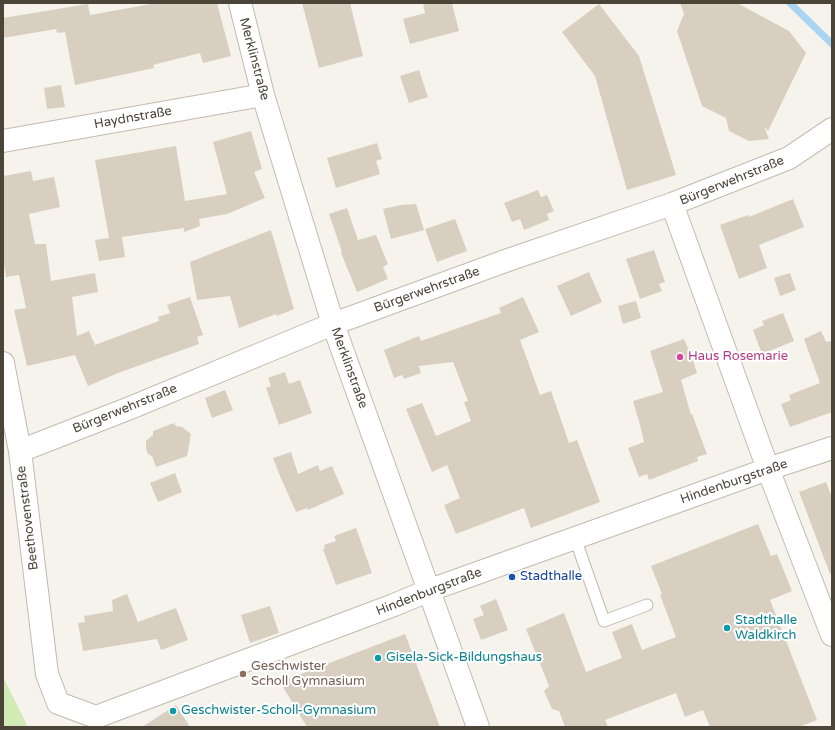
<!DOCTYPE html>
<meta charset="utf-8">
<style>
body{margin:0}
#map{position:relative;width:835px;height:730px;overflow:hidden;background:#f6f3ec;font-family:"Varela Round",sans-serif}
canvas{display:block}
.frame{position:absolute;inset:0;border:4px solid #4b4439;pointer-events:none}
</style>
<div id="map">
<canvas width="835" height="730"></canvas>
<div class="frame"></div>
</div>
<script>
const ctx = document.querySelector('canvas').getContext('2d');
ctx.lineJoin = 'round';
function paint(path, color) {
  ctx.fillStyle = color;
  ctx.fill(path, 'evenodd');
}
function poly(rows) {
  const path = new Path2D();
  for (const r of rows) {
    path.moveTo(r[0], r[1]);
    for (let i = 2; i < r.length; i += 2) path.lineTo(r[i], r[i + 1]);
  }
  return path;
}
function trace(path, color, width, dash) {
  ctx.strokeStyle = color;
  ctx.lineWidth = width;
  ctx.lineCap = dash ? 'butt' : 'round';
  ctx.setLineDash(dash || []);
  ctx.stroke(path);
}
function write(font, color, halo, rows, align = 'center') {
  ctx.font = font + ' "Varela Round",sans-serif';
  ctx.lineWidth = 4;
  ctx.setLineDash([]);
  ctx.textBaseline = 'middle';
  ctx.strokeStyle = halo;
  ctx.fillStyle = color;
  for (const [text, x, y, turn = 0] of rows) {
    ctx.save();
    ctx.translate(x, y);
    ctx.rotate((+turn || 0) * Math.PI / 180);
    ctx.textAlign = isNaN(turn) ? turn : align;
    if (halo) ctx.strokeText(text, 0, 0);
    ctx.fillText(text, 0, 0);
    ctx.restore();
  }
}
paint(poly([
 [3,677,28,727,3,727]
]), '#d2eab5');
trace(poly([
 [790,3,832,44]
]), '#a9d4f2', 7);
paint(poly([
 [157,3,217,3,231,56,203,63,200,53,153,65,154,68,75,85,65,32,57,33,56,29,3,38,3,18,88,4,90,15],
 [302,3,350,3,363,56,319,68],
 [423,3,452,3,459,31,410,44,403,19,425,13],
 [680,3,737,3,789,31,806,53,768,131,764,126,769,139,749,141,729,131,726,118,702,106,677,31,684,14],
 [599,4,639,56,676,175,627,190,595,76,562,32],
 [419,70,428,97,409,103,400,76],
 [61,85,65,107,47,109,44,88],
 [251,131,262,169,254,172,265,198,227,214,199,219,200,226,184,232,184,228,122,237,125,257,99,261,95,240,109,238,95,160,176,146,185,201,227,194,213,142],
 [377,143,382,159,376,161,380,174,336,188,327,158],
 [31,171,33,181,54,177,60,207,29,214,35,244,46,244,51,281,95,273,98,292,72,297,77,336,89,331,95,345,159,321,158,317,170,313,167,305,190,297,203,335,197,337,199,344,118,373,88,386,75,355,27,366,14,310,26,308,19,275,6,277,3,259,3,176],
 [538,190,541,197,547,195,554,211,547,214,549,220,524,230,520,219,512,222,504,203],
 [793,199,804,227,759,245,767,268,739,279,720,225,748,215,749,217],
 [416,204,424,230,391,239,383,209,401,205],
 [347,208,358,240,376,235,388,264,383,267,388,279,357,292,341,253,342,252,329,214],
 [455,219,467,251,437,262,425,229],
 [271,230,294,309,277,316,276,314,239,328,230,296,197,300,190,262],
 [654,250,665,282,659,284,662,291,640,299,626,259],
 [589,272,602,302,571,316,557,286],
 [790,273,796,290,780,296,774,278],
 [523,297,539,332,520,340,540,395,551,391,569,443,577,440,600,502,531,528,524,508,456,534,444,505,460,498,447,465,432,472,406,409,422,403,436,436,471,421,464,402,468,401,453,362,419,366,421,373,404,379,402,375,394,378,384,350,419,336,421,341,501,313,499,308],
 [636,301,641,318,623,324,618,306],
 [783,313,794,341,762,354,753,330,764,325,762,321],
 [821,331,826,342,832,341,832,412,790,427,781,404,791,400,789,395,820,383,804,339],
 [684,339,694,363,697,373,681,380,691,415,692,414,707,454,697,457,698,461,649,480,647,474,639,477,628,448,644,442,640,425,633,401,663,392,650,351],
 [285,372,289,384,300,380,312,413,279,425,266,388,271,386,268,378],
 [225,390,233,410,212,418,205,398],
 [174,423,176,426,182,427,191,434,187,456,156,467,152,456,148,454,146,448,146,441,153,435,153,431],
 [291,452,298,474,318,465,320,471,332,466,344,494,308,510,307,508,296,512,280,476,273,458],
 [175,473,182,492,158,502,150,483],
 [826,482,832,497,832,574,830,574,799,492],
 [758,524,771,556,777,554,792,591,770,600,817,720,799,727,710,727,703,710,685,717,676,693,605,720,608,727,565,727,559,711,552,709,544,691,549,686,526,629,564,613,586,672,622,658,612,632,632,624,642,650,676,637,660,595,662,594,651,566],
 [356,528,372,573,336,585,323,549,325,548,324,545,336,541,334,536],
 [127,594,138,622,176,608,188,640,161,650,157,639,83,651,78,623,85,622,84,616,113,611,112,600],
 [496,599,508,630,481,640,473,619,484,615,480,606],
 [270,606,279,633,250,643,241,615],
 [405,634,440,727,307,727,280,682],
 [176,705,190,727,142,727]
]), '#d8cfc1');
const service = poly([
 [575,538,604,621,647,605]
]);
const minor = poly([
 [240,3,263,95,333,324,478,727],
 [3,141,263,95],
 [672,204,768,469,832,635],
 [3,363,20,451,47,674,58,703,96,717,394,605,430,590,768,469,832,448],
 [20,451,130,408,333,324,508,260,672,204,789,158,832,129]
]);
trace(service, '#c2bbae', 13);
trace(minor, '#c2bbae', 24);
trace(service, '#fff', 11);
trace(minor, '#fff', 22);
for (const [x, y, r, color] of [
 [680,357,4,"#d1479c"],
 [512,577,4,"#1a4fb4"],
 [727,628,4,"#0f9aa8"],
 [378,658,4,"#0f9aa8"],
 [243,674,4,"#8d6e63"],
 [173,711,4,"#0f9aa8"]
]) {
  const dot = new Path2D();
  dot.arc(x, y, r, 0, 2 * Math.PI);
  ctx.fillStyle = color;
  ctx.fill(dot);
  trace(dot, '#fff', 1.5);
}
write('13px', '#4b4439', '#fff', [
 ["Merklinstraße",254,59,75],
 ["Haydnstraße",133,118,-10],
 ["Bürgerwehrstraße",732,181,-22],
 ["Bürgerwehrstraße",427,290,-20],
 ["Merklinstraße",349,368,70],
 ["Bürgerwehrstraße",125,409,-22],
 ["Hindenburgstraße",734,482,-19],
 ["Beethovenstraße",28,518,-97],
 ["Hindenburgstraße",429,592,-21]
]);
write('13px', '#b23c85', '#fff', [
 ["Haus Rosemarie",688,357]
], 'left');
write('13px', '#164399', '#fff', [
 ["Stadthalle",520,577]
], 'left');
write('13px', '#0d838f', '#fff', [
 ["Stadthalle",735,621],
 ["Waldkirch",735,636],
 ["Gisela-Sick-Bildungshaus",386,658],
 ["Geschwister-Scholl-Gymnasium",181,711]
], 'left');
write('13px', '#785e54', '#fff', [
 ["Geschwister",251,667],
 ["Scholl Gymnasium",251,682]
], 'left');
</script>
